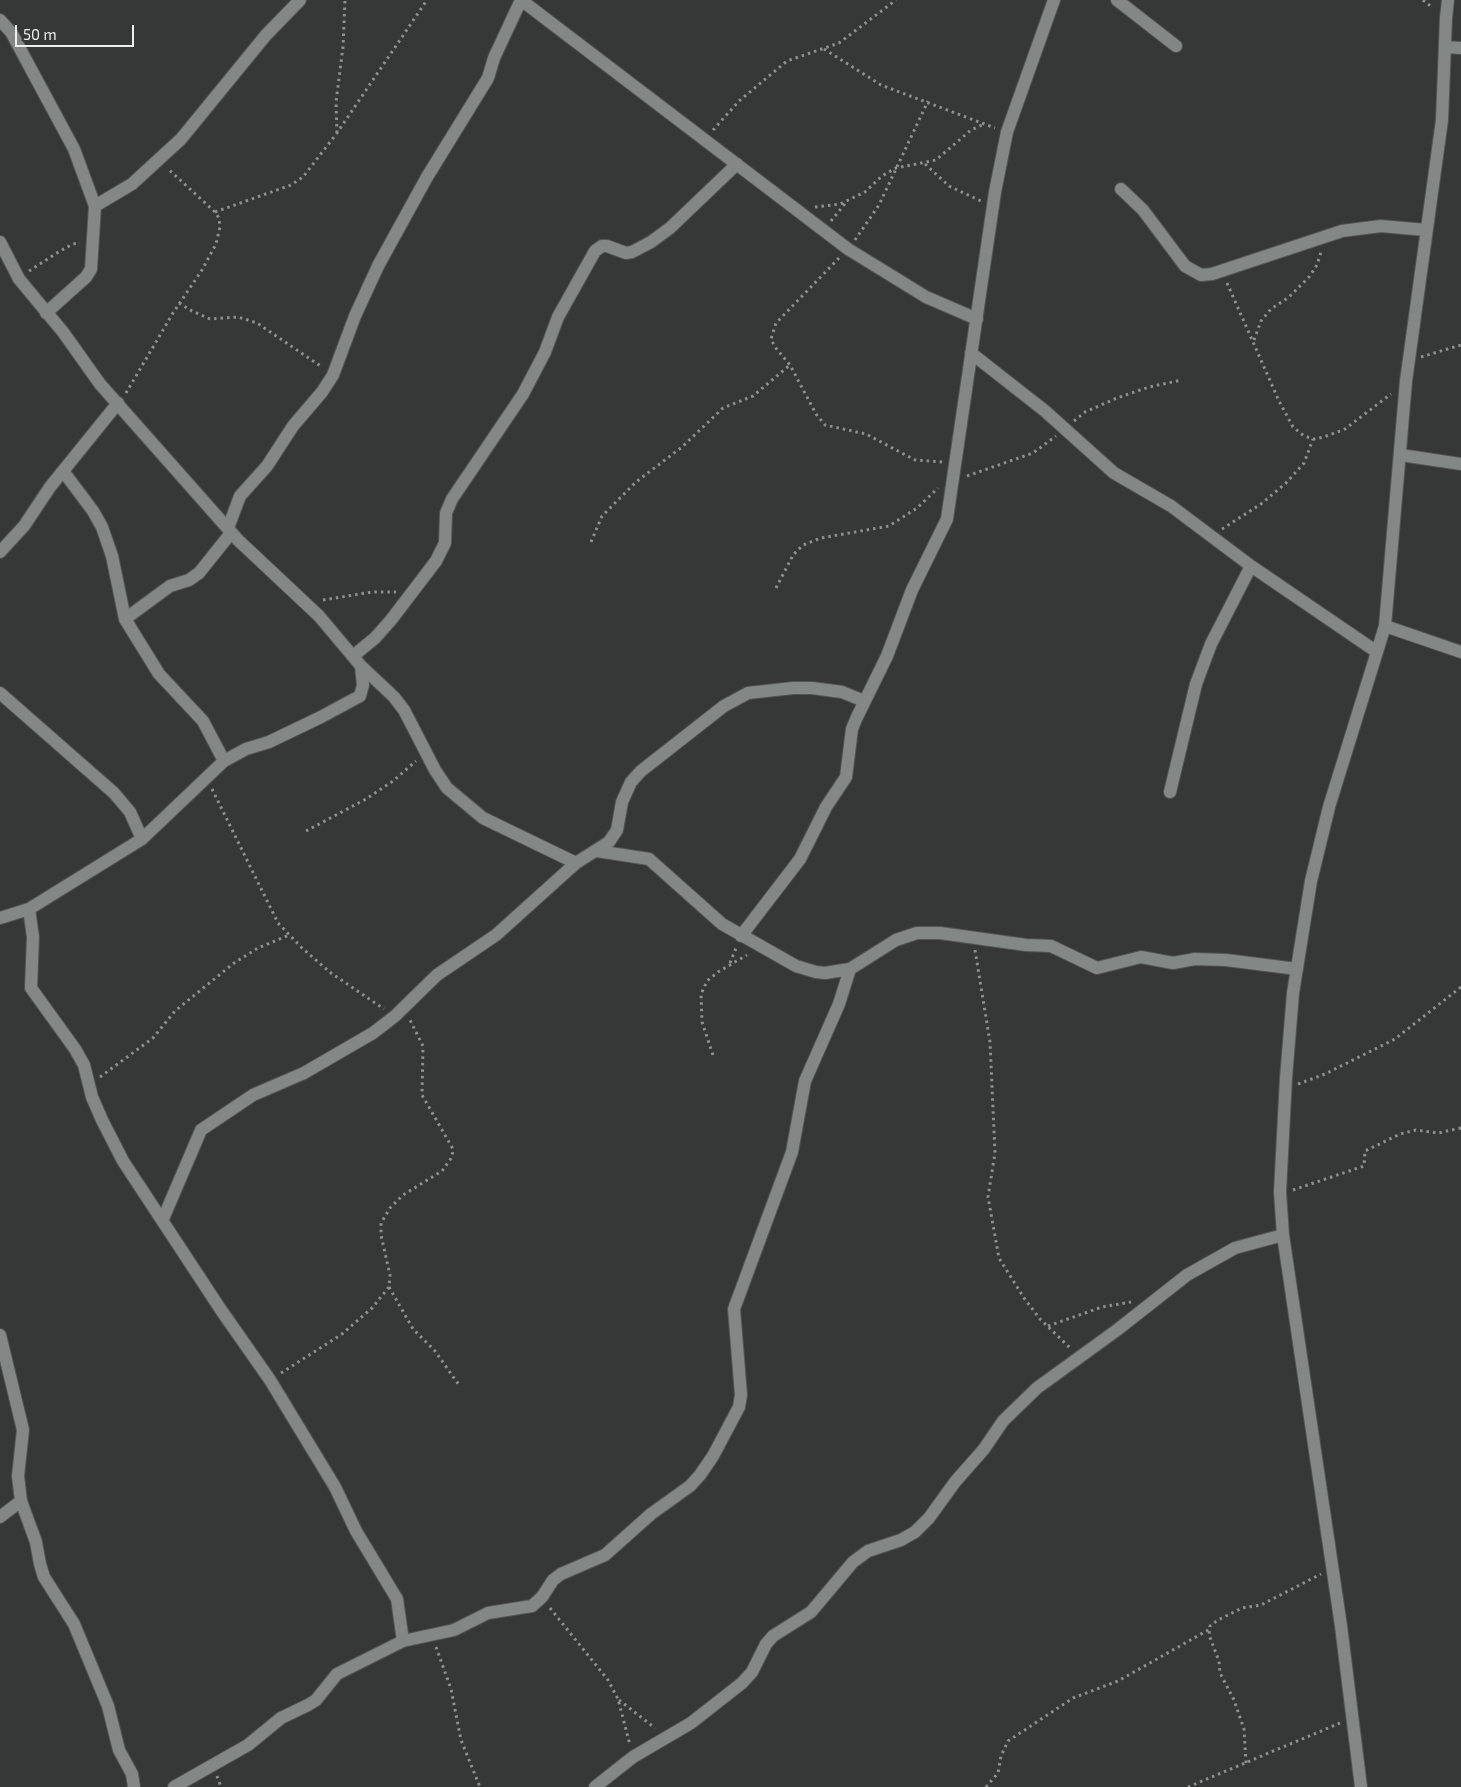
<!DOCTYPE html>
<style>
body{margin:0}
#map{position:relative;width:1461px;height:1787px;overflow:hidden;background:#353837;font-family:"Exo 2",sans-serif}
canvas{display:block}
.scale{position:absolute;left:15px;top:25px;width:119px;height:22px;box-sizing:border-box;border:2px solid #edefef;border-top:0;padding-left:6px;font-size:15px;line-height:18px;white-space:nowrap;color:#edefef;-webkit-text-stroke:4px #353837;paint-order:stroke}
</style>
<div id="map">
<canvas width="1461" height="1787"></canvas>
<div class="scale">50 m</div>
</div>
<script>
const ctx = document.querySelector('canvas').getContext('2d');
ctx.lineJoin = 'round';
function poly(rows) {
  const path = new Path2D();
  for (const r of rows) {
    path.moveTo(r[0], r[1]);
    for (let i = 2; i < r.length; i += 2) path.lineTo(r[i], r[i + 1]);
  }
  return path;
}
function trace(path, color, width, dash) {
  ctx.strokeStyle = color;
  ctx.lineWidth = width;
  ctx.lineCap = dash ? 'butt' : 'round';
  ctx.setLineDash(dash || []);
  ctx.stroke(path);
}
const minor = poly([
 [521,0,848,249,926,297,977,319],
 [1117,0,1176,46],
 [0,20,11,32,74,149,95,206,91,269,86,277,46,313],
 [1445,47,1461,48],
 [1121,189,1143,210,1185,266,1201,275,1212,274,1342,231,1381,226,1426,230],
 [95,206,132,184,181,139,266,35,300,0],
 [0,242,19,279,63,332,100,384,238,540,319,616,361,666,394,697,404,710,435,770,447,788,483,818,576,863],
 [971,353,1045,411,1114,473,1171,506,1251,566,1377,652],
 [1401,455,1461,464],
 [63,471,93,511,102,527,112,556,125,619,159,674,203,721,224,761],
 [228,528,240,496,267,466,293,426,322,392,333,375,355,316,378,266,427,177,488,78,494,58,521,0],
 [0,552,24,526,50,487,118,403],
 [125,619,170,586,189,580,199,573,231,533],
 [1385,626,1461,652],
 [353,656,375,638,391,620,436,561,445,543,446,513,452,499,523,394,545,352,558,317,595,251,602,246,607,246,626,253,632,252,651,242,670,228,737,164],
 [0,693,114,793,130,812,142,839],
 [1170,792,1196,684,1211,644,1251,566],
 [597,851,649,859,722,924,796,966,816,972,825,973,850,969,896,940,917,933,940,933,1026,945,1051,946,1097,968,1141,957,1173,963,1195,959,1226,960,1297,969],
 [29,909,33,937,31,988,75,1049,84,1065,92,1097,102,1120,123,1161,221,1310,270,1380,335,1487,356,1531,397,1599,403,1641],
 [0,918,29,909,142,839,224,761,246,749,269,742,321,717,360,696,363,685,361,666],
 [741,936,800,859,826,807,846,777,852,729,857,717,887,656,912,590,947,519,995,192,1007,132,1054,0],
 [163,1219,201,1130,253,1095,304,1073,373,1033,395,1016,437,975,496,935,576,863,609,842,617,830,622,802,631,782,641,771,724,706,748,693,793,688,812,688,842,692,864,701],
 [0,1335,23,1430,18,1476,21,1501,36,1542,40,1564,44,1577,74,1624,108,1706,119,1750,132,1774,134,1787],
 [0,1517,21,1501],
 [174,1787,248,1745,281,1718,308,1705,316,1700,337,1674,403,1641,454,1630,488,1613,532,1606,542,1597,553,1580,561,1574,605,1555,651,1514,690,1486,700,1475,713,1456,739,1407,741,1395,734,1309,792,1152,805,1081,839,1004,850,969],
 [595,1787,633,1757,691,1723,742,1683,752,1672,766,1644,773,1636,811,1612,853,1562,868,1551,901,1540,915,1532,929,1518,955,1482,984,1449,1003,1421,1037,1388,1117,1330,1187,1275,1235,1248,1283,1235],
 [1361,1787,1341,1626,1283,1235,1280,1192,1286,1078,1293,993,1311,881,1329,807,1385,626,1406,381,1442,120,1446,18,1448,0]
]);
trace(minor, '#535554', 14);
trace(poly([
 [1423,0,1433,8],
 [824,49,881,85,995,128],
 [713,130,739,101,787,61,839,43,896,0],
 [337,133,336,102,343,47,345,0],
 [925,164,949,186,981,201],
 [815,207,840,204,865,192,882,176,896,168,936,160,971,130,984,124],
 [215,212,291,185,303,177,337,133,427,0],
 [831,221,848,200],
 [855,240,879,205,928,101],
 [839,258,776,323,771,339,775,347,790,365,816,414,825,425,866,434,915,460,943,462],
 [29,271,60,251,73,244,80,243],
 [1227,283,1279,401,1293,427,1304,436,1314,439,1324,437,1345,429,1391,394],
 [179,303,192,311,210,319,238,317,257,323,322,367],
 [1254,340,1261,321,1271,309,1289,297,1309,277,1317,265,1321,252],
 [1421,357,1461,345],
 [126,393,173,313,202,270,216,244,220,227,219,218,215,212,167,168],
 [1074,421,1085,412,1117,398,1149,387,1182,380],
 [967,476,1033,453,1056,436],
 [1222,529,1261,504,1286,483,1304,463,1313,439],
 [591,542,602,516,636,482,682,447,723,408,753,396,790,365],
 [776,588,793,555,803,545,821,538,889,526,917,508,938,488],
 [323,600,372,592,396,592],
 [212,789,278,923,302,948,331,973,384,1009],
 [306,831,366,799,393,781,416,761],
 [975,950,990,1042,995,1153,988,1197,999,1258,1024,1298,1040,1319,1070,1348],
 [730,963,736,948],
 [713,1055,702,1022,701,994,707,981,718,972,747,955],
 [100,1077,153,1038,175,1011,234,963,258,948,289,935],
 [1298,1084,1325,1074,1395,1039,1461,987],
 [1293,1190,1364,1166,1365,1151,1400,1134,1416,1130,1438,1133,1461,1128],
 [389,1287,413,1329,435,1351,459,1385],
 [1048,1326,1102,1307,1131,1302],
 [281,1373,342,1334,372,1308,389,1287,390,1275,381,1235,381,1223,390,1208,403,1195,442,1171,452,1157,453,1149,422,1095,423,1046,410,1020],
 [550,1608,608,1680,618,1699,630,1745],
 [436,1647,451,1689,461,1740,480,1787],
 [619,1700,655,1728],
 [1246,1763,1244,1729,1234,1700,1220,1673,1219,1661,1209,1635,1210,1626,1218,1620,1242,1608,1261,1605,1321,1574],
 [217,1776,221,1787],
 [986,1787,998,1773,1001,1756,1008,1741,1073,1698,1118,1681,1210,1629],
 [1188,1787,1340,1723]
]), '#8d908f', 3, [2.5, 4]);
trace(minor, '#838786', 12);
</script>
